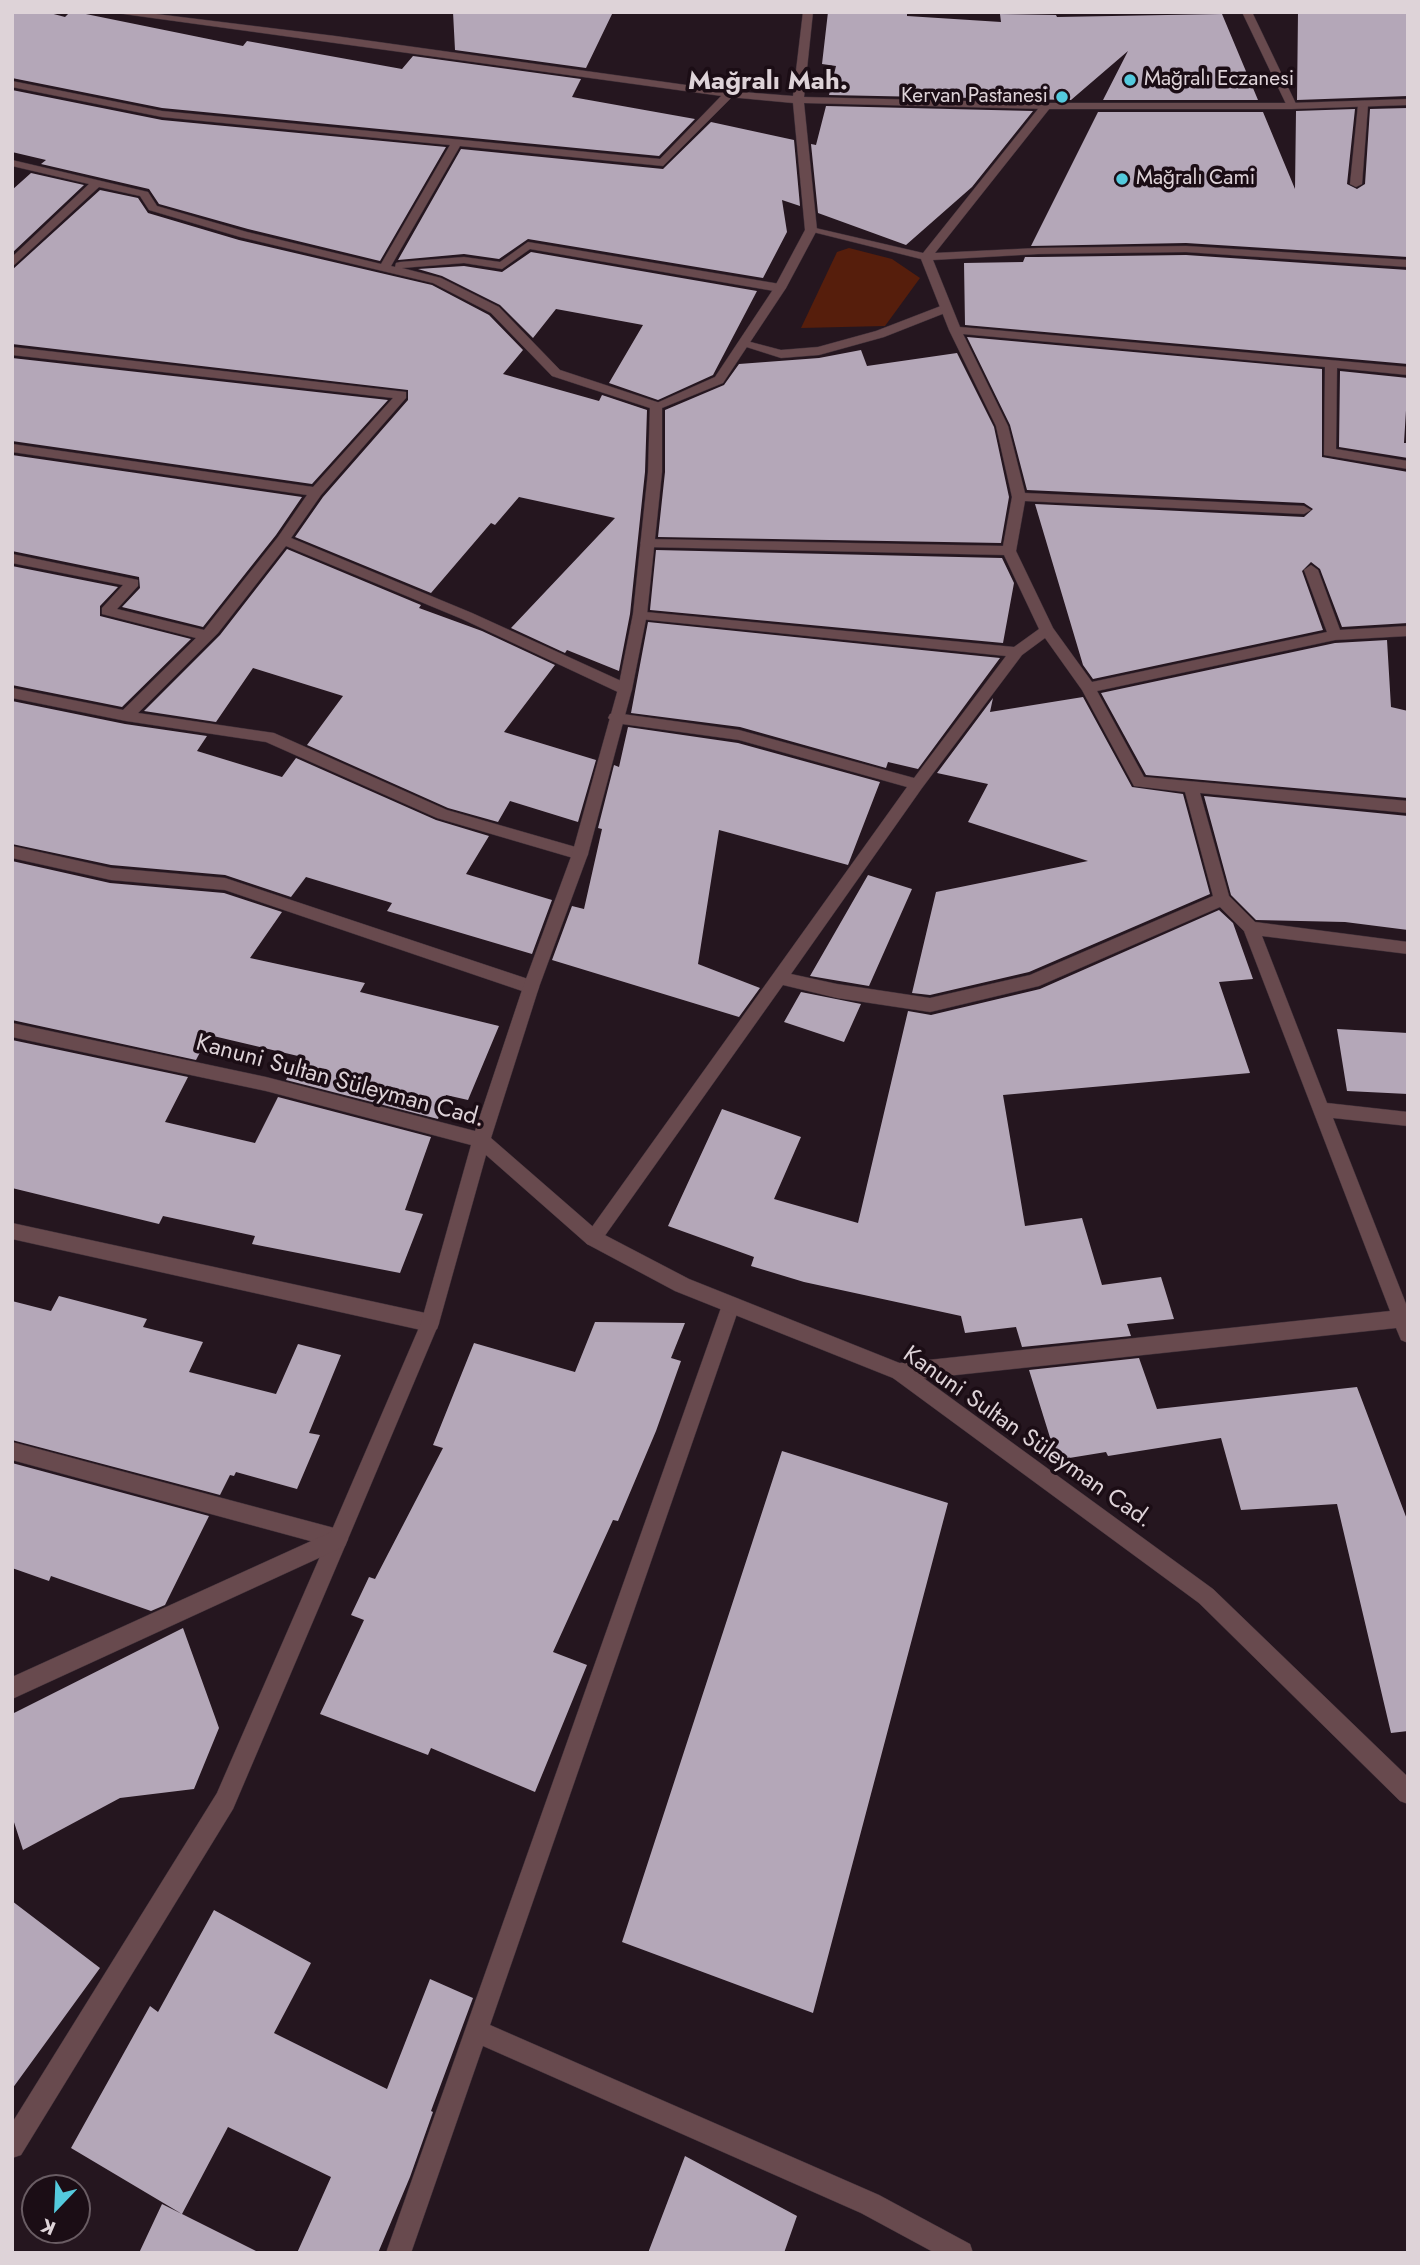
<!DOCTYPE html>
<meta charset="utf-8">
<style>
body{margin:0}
#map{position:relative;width:1420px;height:2265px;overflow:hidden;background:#25161f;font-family:Jost,sans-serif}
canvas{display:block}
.frame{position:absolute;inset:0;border:14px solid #ded3d8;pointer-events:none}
.north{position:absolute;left:21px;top:2174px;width:70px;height:70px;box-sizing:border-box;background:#1b0d15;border:2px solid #695c63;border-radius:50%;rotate:203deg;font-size:19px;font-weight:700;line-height:28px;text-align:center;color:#ded3d8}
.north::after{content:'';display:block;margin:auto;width:24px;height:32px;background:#54cadd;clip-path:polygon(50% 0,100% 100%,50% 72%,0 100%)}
</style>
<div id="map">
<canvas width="1420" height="2265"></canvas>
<div class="frame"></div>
<div class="north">K</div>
</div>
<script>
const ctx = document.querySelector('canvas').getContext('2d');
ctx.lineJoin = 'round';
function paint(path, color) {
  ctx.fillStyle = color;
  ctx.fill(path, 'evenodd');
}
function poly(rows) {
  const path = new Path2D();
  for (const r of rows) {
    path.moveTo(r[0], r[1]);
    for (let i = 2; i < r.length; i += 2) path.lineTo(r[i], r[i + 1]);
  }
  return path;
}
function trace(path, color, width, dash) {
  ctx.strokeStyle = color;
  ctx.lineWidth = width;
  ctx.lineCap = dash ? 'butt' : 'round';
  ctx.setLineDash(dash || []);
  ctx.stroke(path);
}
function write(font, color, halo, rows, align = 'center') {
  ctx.font = font + ' Jost,sans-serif';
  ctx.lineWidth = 7;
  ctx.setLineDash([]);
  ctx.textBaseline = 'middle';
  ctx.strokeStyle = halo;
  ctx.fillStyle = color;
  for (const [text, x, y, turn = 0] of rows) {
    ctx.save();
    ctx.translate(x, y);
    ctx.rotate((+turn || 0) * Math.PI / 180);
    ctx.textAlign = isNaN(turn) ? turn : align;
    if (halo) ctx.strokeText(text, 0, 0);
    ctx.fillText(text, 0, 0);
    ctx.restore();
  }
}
paint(poly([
 [849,248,892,259,920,278,885,326,801,328,837,252]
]), '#561e0c');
paint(poly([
 [12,12,46,12,65,17,70,12,76,12,243,46,247,41,402,69,413,56,581,79,572,97,695,119,659,156,162,108,12,78],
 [453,12,613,12,586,68,455,50],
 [828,12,907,13,907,16,1001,22,1000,14,1056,15,1057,17,1222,14,1258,100,1103,100,1128,51,1071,100,829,95,836,66,822,64],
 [1298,12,1408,12,1408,96,1297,100],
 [12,90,162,120,446,147,380,261,248,229,159,204,149,189,41,164,46,160,12,152],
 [826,106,1033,111,972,187,906,245,818,213,811,144,816,145],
 [1408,108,1408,257,1186,243,1031,246,1098,112,1263,112,1295,189,1296,111,1355,109,1347,184,1357,189,1365,184,1370,109],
 [711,122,794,140,800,206,782,200,787,232,763,278,528,239,499,259,464,254,398,260,461,149,663,169],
 [31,173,84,185,12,253,12,190],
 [100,190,138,198,148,213,239,240,432,285,489,315,523,350,503,374,599,401,602,395,647,410,645,472,630,614,619,671,567,650,565,653,511,628,615,518,519,497,495,525,491,523,431,593,295,537,323,497,408,400,408,390,12,344,12,270],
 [531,252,757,291,713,375,658,400,609,383,643,325,556,309,533,338,500,305,442,276,418,269,464,266,502,272],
 [1186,255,1408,270,1408,364,965,325,964,263,1023,262,1025,257,1038,257],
 [967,337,1322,369,1322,457,1408,472,1408,623,1342,627,1320,569,1311,562,1302,571,1323,630,1093,679,1083,665,1035,504,1304,517,1313,509,1304,503,1027,490,1010,425],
 [861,350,867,366,957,353,994,427,1009,497,1001,543,658,537,665,472,665,410,724,385,739,364,819,358],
 [12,358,388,400,312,484,12,441],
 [1340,371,1408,378,1404,443,1408,443,1408,458,1339,447],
 [12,455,302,497,276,535,203,627,122,607,140,588,139,577,12,551],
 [287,549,421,605,419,608,482,631,555,665,504,732,596,760,578,822,510,801,498,822,448,808,307,745,343,696,253,668,216,722,144,711,220,635],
 [656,550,1002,558,1014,583,1003,643,650,610],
 [12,566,118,587,100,606,100,616,191,639,122,707,12,685],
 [648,622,1000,658,918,769,888,762,886,768,740,727,631,713],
 [1387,640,1391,707,1408,711,1408,798,1146,775,1101,693,1335,643],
 [1083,697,1132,787,1183,794,1210,894,1029,972,930,995,912,993,936,892,1088,861,968,822,988,784,937,773,993,698,990,712],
 [12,701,125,724,207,736,197,751,282,777,296,758,436,820,489,836,466,874,552,900,532,954,387,911,392,903,306,877,291,897,225,875,111,865,12,844],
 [628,727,738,743,880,782,848,865,719,830,698,964,760,988,739,1017,552,960,572,906,584,909,602,829,598,828,614,765,619,767],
 [1204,796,1408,816,1408,930,1345,922,1256,920,1231,895],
 [12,861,110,883,224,893,282,912,250,958,365,983,360,992,499,1026,468,1100,446,1095,438,1119,286,1080,298,1056,209,1035,196,1060,12,1020],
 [868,875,912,889,869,986,810,976],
 [1219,910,1233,923,1253,979,1219,982,1250,1073,1003,1095,1025,1226,1082,1218,1102,1285,1161,1277,1174,1319,1127,1324,1131,1336,1022,1347,1016,1327,965,1333,961,1316,804,1282,751,1266,754,1257,668,1226,722,1109,801,1137,774,1199,858,1223,908,1011,931,1015,1040,989],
 [801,992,861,1004,844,1042,784,1022],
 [1337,1029,1408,1033,1408,1094,1347,1091],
 [12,1040,188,1077,165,1122,255,1143,278,1097,431,1137,405,1210,423,1214,400,1273,252,1244,255,1236,163,1216,159,1224,12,1188],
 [59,1296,147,1319,143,1327,203,1342,189,1372,276,1394,298,1344,341,1355,309,1433,320,1435,297,1489,236,1472,234,1476,230,1475,220,1495,12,1440,12,1301,51,1311],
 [595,1322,685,1323,671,1358,681,1361,656,1431,618,1521,613,1520,553,1652,587,1665,535,1792,431,1748,428,1755,320,1714,364,1620,351,1615,369,1577,375,1579,443,1448,433,1445,474,1343,575,1372],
 [1139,1358,1157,1409,1357,1387,1408,1522,1408,1731,1391,1733,1337,1504,1241,1510,1221,1438,1108,1456,1106,1452,1057,1460,1029,1370],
 [782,1451,948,1503,813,2013,622,1942],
 [12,1463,209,1516,165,1605,151,1611,51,1576,49,1581,12,1568],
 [183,1628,219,1728,194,1789,120,1798,23,1850,12,1816,12,1714],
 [12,1901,100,1968,12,2089],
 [214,1910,311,1963,274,2033,387,2089,430,1979,473,1998,431,2111,433,2112,410,2177,378,2253,297,2253,331,2177,228,2127,182,2214,71,2148,150,2006,158,2012],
 [685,2156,797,2216,784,2253,648,2253],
 [162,2204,260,2253,139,2253]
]), '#b4a7b8');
const service = poly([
 [946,304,952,308,950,311,884,337,819,355,781,358,737,344,743,340,781,350,818,347,876,331,946,304]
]);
const minor = poly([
 [1242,12,1252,12,1297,106,1296,108,1287,106,1242,12],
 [12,81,162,111,660,159,725,92,733,92,733,96,663,166,460,146,391,266,395,267,396,263,400,262,464,257,500,262,528,242,780,284,786,288,780,292,530,249,502,269,464,263,402,268,441,278,499,307,560,370,660,403,660,409,656,410,552,376,491,313,433,283,240,237,149,210,140,196,99,187,12,267,12,257,89,184,12,166,12,160,148,192,157,206,247,232,381,264,450,145,162,117,12,87,12,81],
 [1363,102,1368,105,1362,184,1356,187,1350,184,1358,105,1363,102],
 [1046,103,1051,106,1050,108,935,253,1038,248,1186,246,1408,260,1408,267,1186,252,1038,254,933,260,960,327,1408,367,1408,375,1337,368,1336,449,1408,461,1408,469,1324,455,1325,367,963,334,1008,426,1025,493,1304,506,1311,510,1304,514,1025,501,1016,551,1053,628,1092,682,1327,632,1304,570,1311,565,1318,570,1340,630,1408,626,1408,636,1335,640,1097,691,1144,777,1408,801,1408,813,1200,793,1229,896,1255,922,1408,942,1408,954,1262,936,1327,1103,1408,1112,1408,1126,1333,1118,1408,1309,1408,1343,1401,1340,1396,1328,900,1381,893,1378,890,1372,893,1366,900,1363,1390,1311,1244,931,1220,907,1039,986,930,1012,837,998,783,985,599,1244,593,1246,587,1244,584,1238,907,787,739,740,615,723,608,718,610,714,615,713,739,730,914,778,1006,656,640,619,633,614,635,611,1014,647,1039,629,1004,555,647,547,640,543,647,539,1003,546,1012,497,996,426,949,330,921,259,805,230,811,227,923,253,1042,104,1046,103],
 [1045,638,1082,690,1134,786,1185,792,1213,896,1030,975,930,998,837,984,791,974,922,788,1022,655,1045,638],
 [12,347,406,392,406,398,321,495,291,538,472,613,630,685,632,689,630,693,620,693,462,619,286,546,218,633,138,713,274,733,447,810,586,850,588,854,586,858,580,860,437,818,266,742,126,721,12,698,12,688,123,710,196,638,102,614,102,608,123,585,12,563,12,554,138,580,138,586,117,609,204,630,278,537,307,495,12,452,12,444,313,487,393,398,12,355,12,347],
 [12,846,111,868,225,878,537,982,539,987,537,992,531,994,225,890,111,880,12,858,12,846],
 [12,1223,430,1314,437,1317,439,1323,437,1329,430,1332,12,1239,12,1223],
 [731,1297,738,1299,740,1305,490,2025,879,2195,970,2244,973,2253,935,2253,861,2213,483,2046,411,2253,386,2253,722,1305,724,1299,731,1297],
 [12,1442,338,1529,345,1532,348,1539,233,1809,21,2155,12,2158,12,2123,217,1793,325,1545,12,1460,12,1442]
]);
const tertiary = poly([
 [109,12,140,12,335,36,729,91,793,96,803,12,813,12,804,97,1046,103,1292,103,1408,99,1408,105,1292,109,1046,109,804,103,817,230,786,288,723,383,662,408,662,472,647,614,632,689,588,854,539,987,491,1138,599,1232,689,1279,907,1366,1213,1589,1408,1777,1408,1804,1400,1801,1199,1603,893,1378,675,1291,587,1244,486,1155,439,1323,345,1546,12,1699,12,1677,331,1532,421,1323,471,1145,266,1091,12,1037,12,1023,266,1077,475,1131,523,987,572,854,618,689,633,614,648,472,650,406,715,377,774,288,805,230,793,103,729,97,109,12]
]);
trace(service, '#3f3039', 1);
trace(minor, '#3f3039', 1);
trace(tertiary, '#3f3039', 1);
paint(service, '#684a4e');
paint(minor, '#684a4e');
paint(tertiary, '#684a4e');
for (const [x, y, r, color] of [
 [1130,80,7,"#54cadd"],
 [1062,97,7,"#54cadd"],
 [1122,179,7,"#54cadd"]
]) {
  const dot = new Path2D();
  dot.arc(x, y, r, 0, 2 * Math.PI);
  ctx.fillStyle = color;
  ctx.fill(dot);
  trace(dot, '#1b0d15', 2.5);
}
write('21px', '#ded3d8', '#1b0d15', [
 ["Mağralı Eczanesi",1144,80],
 ["Kervan Pastanesi",1048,97,"right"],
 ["Mağralı Cami",1136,179]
], 'left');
write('24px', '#ded3d8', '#1b0d15', [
 ["Kanuni Sultan Süleyman Cad.",340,1082,15],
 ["Kanuni Sultan Süleyman Cad.",1027,1438,35]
]);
write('bold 26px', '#ded3d8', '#1b0d15', [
 ["Mağralı Mah.",768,83]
]);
</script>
